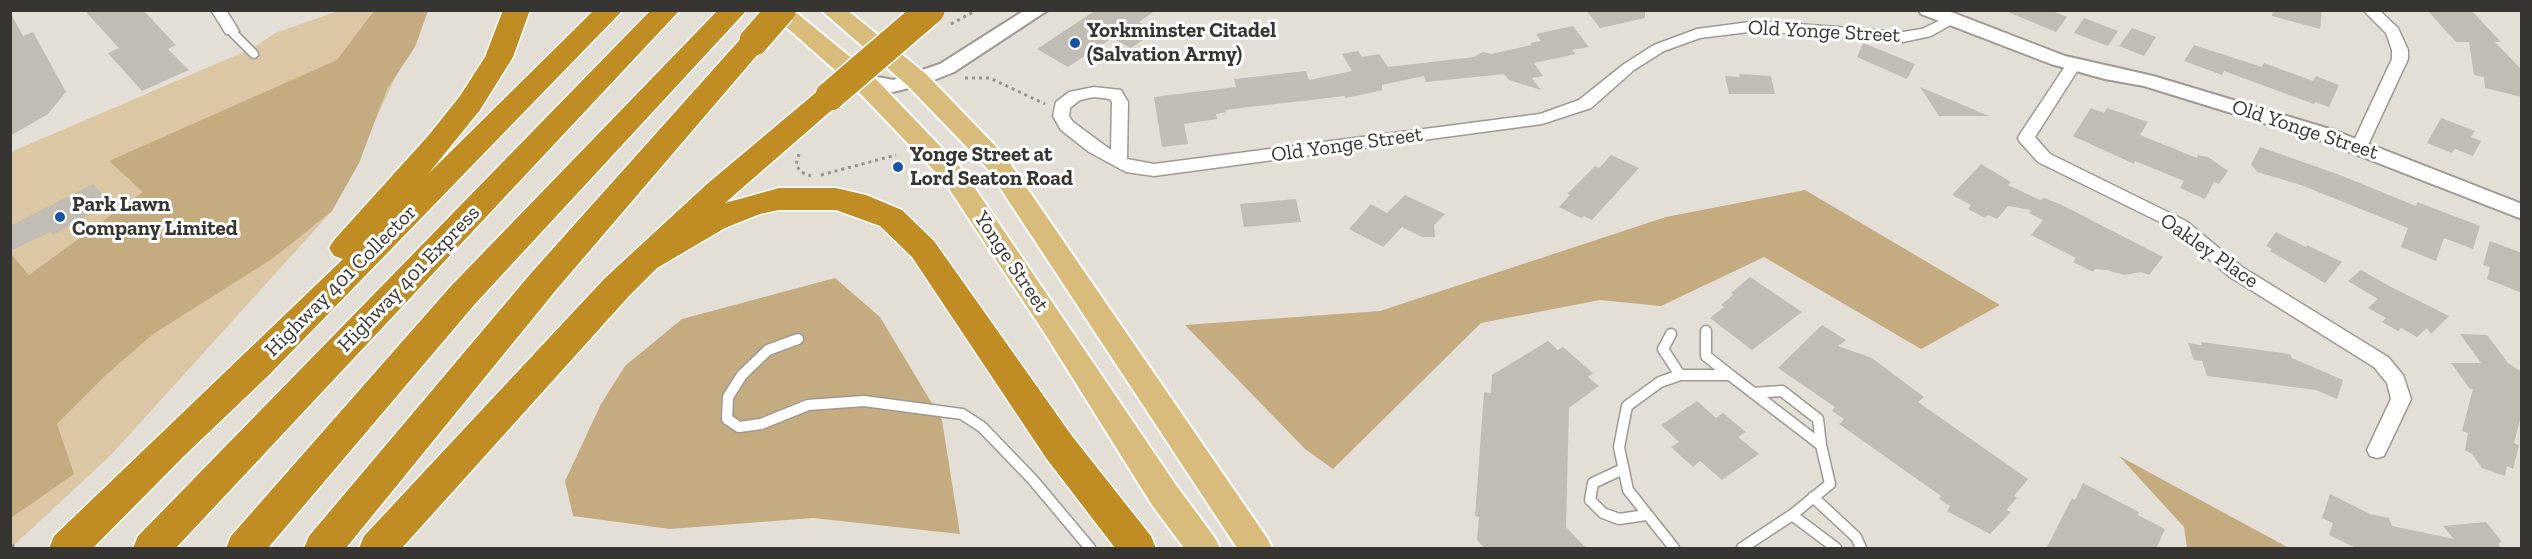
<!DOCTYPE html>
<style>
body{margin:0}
#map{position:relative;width:2532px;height:559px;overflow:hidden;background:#e4dfd6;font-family:"Zilla Slab",serif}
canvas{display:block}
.frame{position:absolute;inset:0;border:12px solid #373532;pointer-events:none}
</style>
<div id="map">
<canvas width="2532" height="559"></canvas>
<div class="frame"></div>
</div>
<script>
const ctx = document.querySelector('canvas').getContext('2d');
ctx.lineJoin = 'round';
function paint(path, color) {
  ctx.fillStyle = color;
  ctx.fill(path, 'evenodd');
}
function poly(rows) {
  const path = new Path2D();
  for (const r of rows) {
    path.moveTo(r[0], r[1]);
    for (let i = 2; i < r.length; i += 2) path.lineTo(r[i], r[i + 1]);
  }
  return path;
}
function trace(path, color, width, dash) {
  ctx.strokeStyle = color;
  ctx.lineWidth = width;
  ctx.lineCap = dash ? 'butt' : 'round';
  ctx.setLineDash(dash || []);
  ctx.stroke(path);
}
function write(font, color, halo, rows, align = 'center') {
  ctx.font = font + ' "Zilla Slab",serif';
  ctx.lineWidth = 6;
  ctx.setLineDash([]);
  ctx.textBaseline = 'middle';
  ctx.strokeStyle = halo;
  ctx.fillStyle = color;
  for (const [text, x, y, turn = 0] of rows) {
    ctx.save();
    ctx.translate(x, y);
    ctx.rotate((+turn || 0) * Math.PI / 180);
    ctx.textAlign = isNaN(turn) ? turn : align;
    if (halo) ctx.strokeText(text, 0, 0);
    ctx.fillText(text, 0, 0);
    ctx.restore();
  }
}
paint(poly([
 [338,11,427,11,332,211,111,455,11,548,11,152,253,48,275,33]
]), '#dcc7a4');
paint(poly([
 [374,11,428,11,415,47,387,89,359,163,332,211,272,259,153,334,107,374,57,424,74,474,11,518,11,254,29,275,143,192,109,161,337,60],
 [1805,190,2000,305,1921,349,1764,257,1661,306,1600,300,1481,323,1333,469,1305,449,1185,325,1380,311,1666,217],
 [835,278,880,317,942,420,960,534,813,518,670,529,573,516,565,481,601,404,625,366,682,319],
 [2119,456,2289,548,2187,548,2184,527]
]), '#c4ab80');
paint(poly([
 [84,10,143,10,176,45,168,49,189,70,142,91,108,53,119,48],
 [1096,10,1156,10,1139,22,1156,31,1131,48,1112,38,1068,67,1037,49],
 [1586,10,1645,10,1645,18,1600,28],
 [2003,10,2050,10,2067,17,2056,32],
 [2273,10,2322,10,2320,29,2272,16],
 [2427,10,2471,10,2501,42,2495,42,2522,70,2522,97,2485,88,2484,77,2474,75,2469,42,2456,42],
 [10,12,23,36,33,32,66,92,48,114,10,136],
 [2084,18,2118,31,2108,46,2074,33],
 [1573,26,1589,47,1572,50,1576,54,1534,63,1543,76,1532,78,1541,90,1509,80,1504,74,1426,82,1424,76,1382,85,1382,90,1346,98,1344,96,1225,110,1226,112,1216,114,1217,119,1184,124,1188,144,1162,147,1154,97,1236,87,1234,79,1306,71,1309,80,1352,71,1342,54,1358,51,1362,57,1379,54,1388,67,1474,57,1483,52,1491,54,1532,45,1530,43,1541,41,1536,34],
 [2132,28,2156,37,2144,56,2119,46],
 [1863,43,1915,64,1907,79,1857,57],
 [2194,45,2262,67,2264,63,2313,81,2316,76,2339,85,2329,107,2315,102,2314,104,2224,71,2222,75,2184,61],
 [1739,74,1771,76,1775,94,1729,94,1725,76,1740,77],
 [1920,87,1956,102,1989,116,1939,116],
 [2091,108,2104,113,2107,108,2148,122,2140,135,2197,158,2198,155,2208,157,2228,171,2219,184,2214,182,2205,199,2180,188,2184,181,2135,161,2134,164,2073,136],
 [2441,118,2475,131,2471,137,2481,141,2473,156,2455,149,2452,153,2427,143],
 [2260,147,2340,175,2416,206,2417,202,2480,226,2473,249,2444,238,2436,261,2401,247,2408,228,2301,185,2257,172,2251,164],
 [1611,155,1639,168,1592,220,1584,216,1581,218,1559,207,1570,195,1567,194,1595,166,1599,168],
 [1981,164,2011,182,2008,185,2040,200,2044,198,2060,204,2163,257,2149,275,2141,272,2125,275,2106,270,2095,269,2093,272,2073,262,2076,258,2031,235,2043,220,2029,213,2031,210,2008,206,1997,219,1988,215,1985,218,1968,209,1971,205,1952,195],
 [93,184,106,199,89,207,93,212,53,235,50,232,10,251,10,226],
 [1405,195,1445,214,1434,225,1435,237,1422,237,1402,227,1383,247,1349,229,1371,204,1387,213],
 [1296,199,1301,222,1244,227,1240,204],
 [2276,232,2306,247,2307,245,2342,262,2325,283,2270,251,2272,249,2266,246],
 [2490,241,2522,253,2522,293,2487,279,2490,267,2483,265],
 [2361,270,2391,287,2449,316,2431,334,2427,328,2417,337,2401,328,2398,331,2382,322,2386,318,2368,308,2378,299,2348,281],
 [1750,277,1802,312,1752,350,1710,318,1724,307,1721,305,1733,295,1731,293],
 [1822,325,1846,340,1838,346,1872,358,1924,397,1918,402,2028,479,2014,496,2017,498,2006,510,2011,512,1990,534,1947,511,1950,506,1939,499,1941,496,1839,424,1844,419,1832,411,1835,407,1778,368],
 [2460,334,2487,335,2508,363,2522,372,2522,412,2514,443,2519,445,2513,469,2507,466,2505,476,2482,468,2472,454,2465,450,2468,433,2462,431,2473,389,2470,389,2451,363,2481,363],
 [1548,341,1558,350,1563,347,1593,373,1588,377,1599,386,1569,408,1566,527,1587,549,1485,549,1477,540,1479,517,1475,516,1484,392,1491,393,1492,375],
 [2201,342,2290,354,2292,358,2343,380,2337,399,2316,390,2207,376,2202,361,2194,360,2188,343,2202,345],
 [1697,401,1716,418,1723,413,1746,432,1738,437,1759,454,1722,480,1700,461,1693,467,1671,447,1679,442,1661,425],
 [2083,483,2139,512,2138,515,2165,529,2156,549,2046,549,2072,498,2075,500],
 [2330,494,2370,514,2389,518,2392,526,2454,539,2443,526,2486,522,2502,542,2498,543,2502,549,2358,549,2329,535,2333,523,2322,518]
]), '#c1bcb4');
const serviceFar1 = poly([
 [231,31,254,54]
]);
const service = poly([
 [1706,331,1706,356,1729,374],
 [1671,334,1663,349,1680,375],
 [798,339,768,350,742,375,728,397,727,419,739,427,761,424,808,405,864,401,962,414,982,427,1033,480,1090,548],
 [1753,393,1782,391,1818,419,1821,445],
 [1623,469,1593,483,1590,500,1603,513,1619,519,1646,515],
 [1813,497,1856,537,1861,548],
 [1792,515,1836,548],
 [1674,548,1628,490,1619,447,1627,406,1660,382,1680,375,1730,375,1821,445,1830,484,1792,515,1742,548]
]);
const minor = poly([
 [211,10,226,10,239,31,236,34,226,34,211,10],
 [2363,10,2379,10,2398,28,2408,50,2408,59,2367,147,2359,152,2351,147,2392,59,2392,50,2386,33,2363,10],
 [1949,16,1956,20,1954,23,1931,36,1903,42,1757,31,1700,38,1664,51,1634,70,1591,108,1542,124,1154,176,1126,172,1089,152,1061,130,1053,116,1056,102,1069,92,1094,87,1121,90,1128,102,1127,159,1154,164,1540,114,1579,100,1624,64,1654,45,1697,29,1757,21,1903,32,1922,29,1949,16],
 [1094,97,1110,99,1112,102,1111,150,1073,122,1069,116,1070,108,1080,100,1094,97],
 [2073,60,2081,65,2035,137,2050,154,2186,221,2242,267,2388,357,2403,375,2411,399,2384,456,2377,458,2370,456,2367,450,2391,399,2387,383,2374,367,2230,277,2174,229,2038,162,2020,142,2018,138,2020,134,2068,62,2073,60]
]);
const tertiary = poly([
 [1025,10,1048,10,954,72,924,84,893,92,855,84,852,80,855,76,862,74,893,80,940,64,1025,10],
 [1919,10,1946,10,2065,56,2153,76,2333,130,2522,204,2522,219,2319,140,2144,86,2105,79,2051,64,1921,14,1919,10]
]);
const primary = poly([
 [767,10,793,10,871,74,962,169,1176,485,1215,538,1220,548,1184,548,1152,505,1047,337,944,181,853,86,767,10],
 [821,10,847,10,926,74,1005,156,1267,538,1272,548,1237,548,987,168,908,86,821,10]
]);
const motorway = poly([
 [503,10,530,10,513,57,480,110,429,173,594,10,623,10,269,375,184,456,93,548,49,548,54,536,343,259,334,256,329,248,334,240,428,136,460,96,485,57,503,10],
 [651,10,680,10,176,548,133,548,138,536,651,10],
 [718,10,747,10,475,304,268,548,226,548,231,536,451,286,718,10],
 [754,32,764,35,768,41,764,47,556,290,346,548,304,548,309,536,532,272,744,35,754,32],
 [830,87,840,89,844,96,840,103,725,203,779,188,836,188,866,195,902,210,934,241,1072,436,1151,536,1156,548,1115,548,1046,458,912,257,880,226,836,210,779,210,760,214,725,228,657,268,629,296,402,548,359,548,364,536,605,278,707,184,820,89,830,87]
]);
trace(serviceFar1, '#9e9992', 11);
trace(service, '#9e9992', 13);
trace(minor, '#9e9992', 3);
trace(tertiary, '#9e9992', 4);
trace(primary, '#fff', 4);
trace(motorway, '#fff', 3);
trace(poly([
 [951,24,977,10],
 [965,78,990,78,1045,104],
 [799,154,796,165,801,172,811,176],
 [821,175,896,155]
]), '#98948e', 3, [3, 4]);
trace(poly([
 [10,537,13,548]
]), '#98948e', 4, [3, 4.5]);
trace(serviceFar1, '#fff', 8);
trace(service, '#fff', 10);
paint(minor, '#fff');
paint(tertiary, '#fff');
paint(primary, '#d9bb7c');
paint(motorway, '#c08d25');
const motorwayBridge = poly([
 [754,41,781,10],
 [830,96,930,10]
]);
trace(motorwayBridge, '#fff', 32, []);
trace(motorwayBridge, '#c08d25', 29);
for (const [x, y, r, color] of [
 [1075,43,6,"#1852a4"],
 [898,167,6,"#1852a4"],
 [60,217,6,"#1852a4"]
]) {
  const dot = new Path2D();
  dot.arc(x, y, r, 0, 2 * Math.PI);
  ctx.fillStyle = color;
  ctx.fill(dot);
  trace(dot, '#fff', 2);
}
write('bold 21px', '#373532', '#fff', [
 ["Yorkminster Citadel",1087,31],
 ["(Salvation Army)",1087,55],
 ["Yonge Street at",910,155],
 ["Lord Seaton Road",910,179],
 ["Park Lawn",72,205],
 ["Company Limited",72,229]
], 'left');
write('21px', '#373532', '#fff', [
 ["Old Yonge Street",1824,32,3],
 ["Old Yonge Street",2305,130,18],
 ["Old Yonge Street",1347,145,-8],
 ["Oakley Place",2209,251,35],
 ["Yonge Street",1011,262,56],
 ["Highway 401 Express",409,279,-46],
 ["Highway 401 Collector",341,281,-45]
]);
</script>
